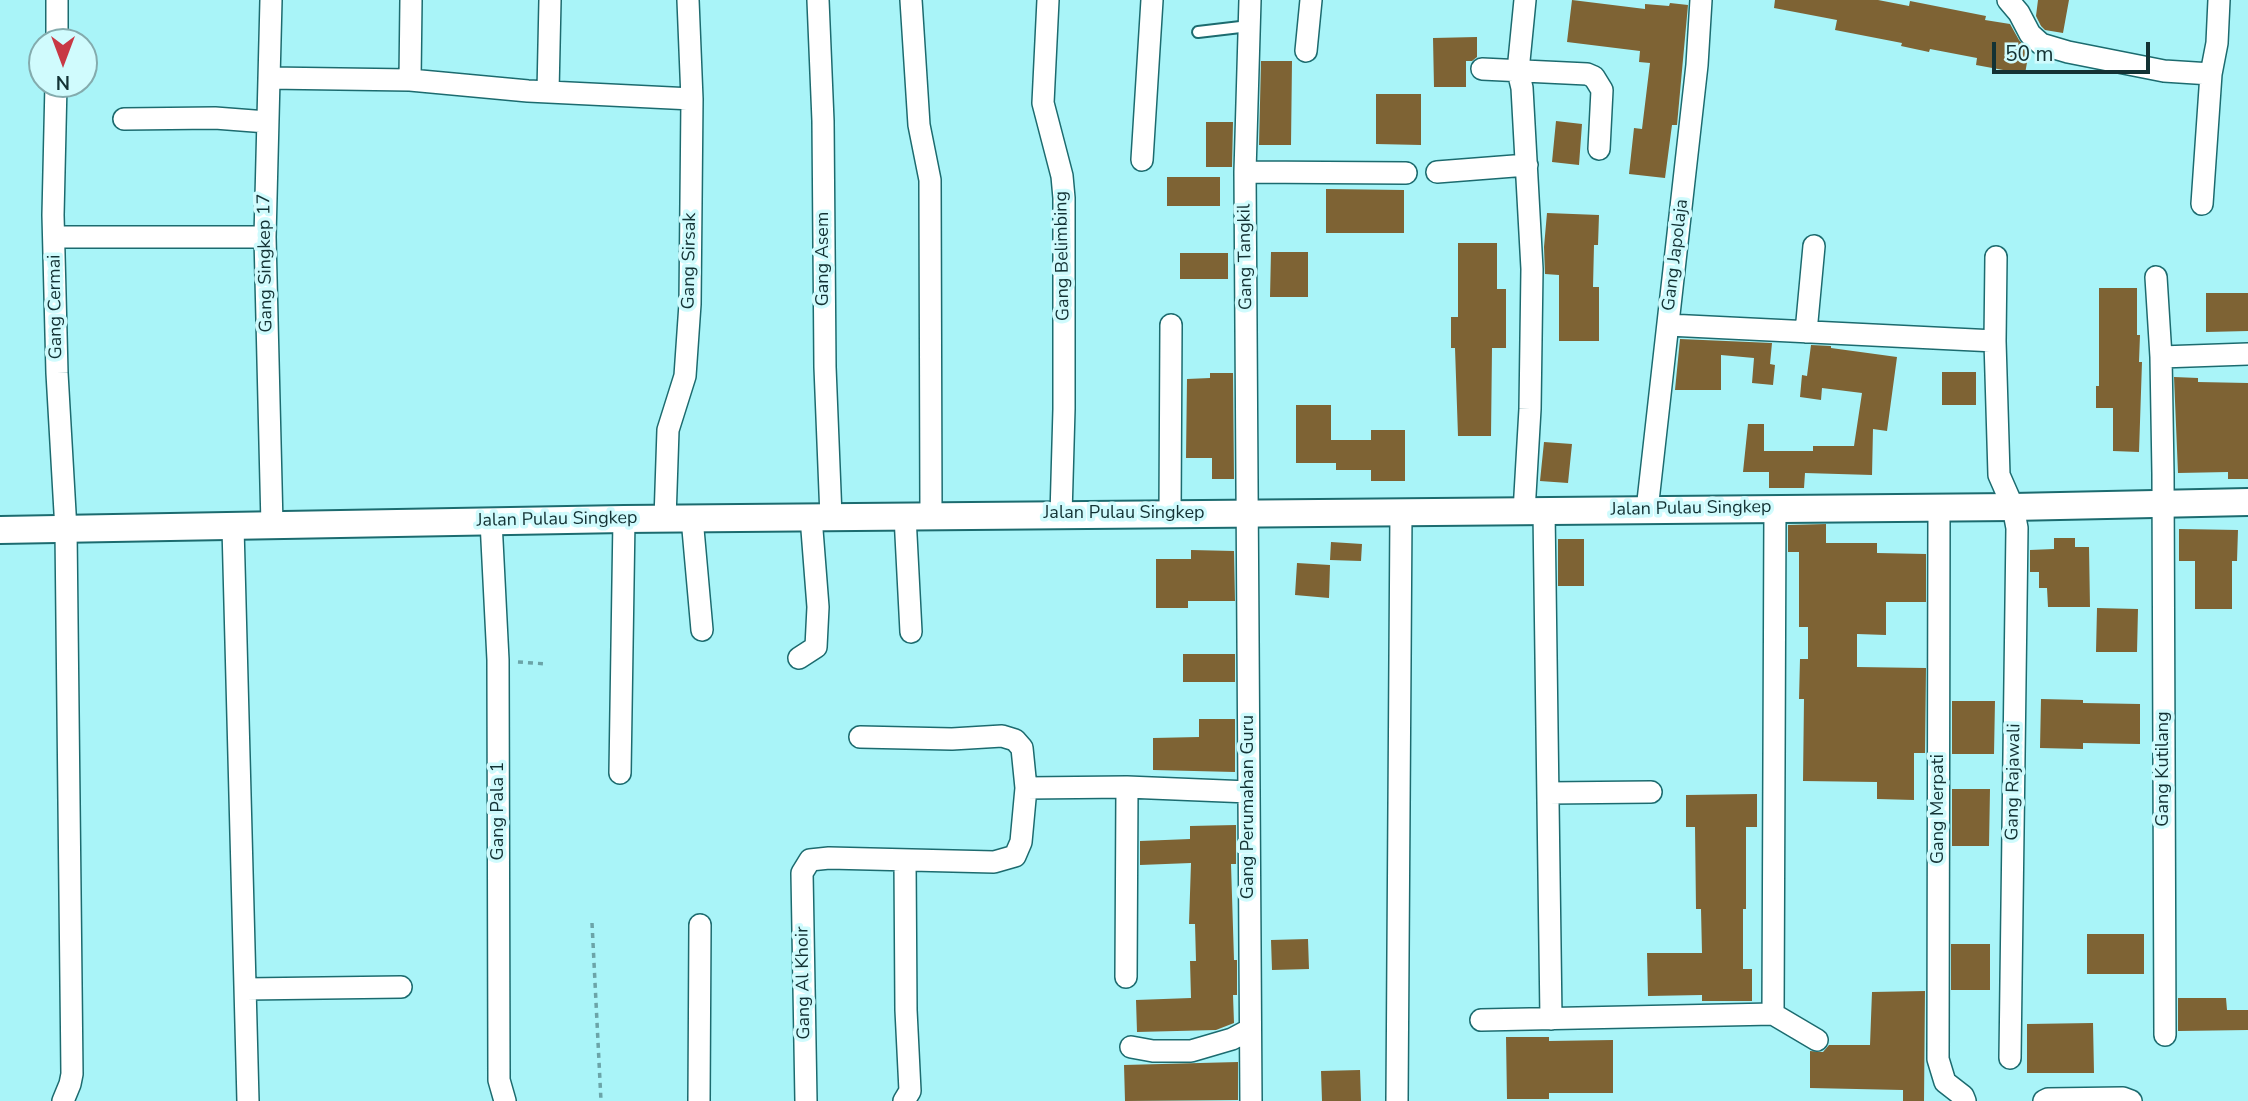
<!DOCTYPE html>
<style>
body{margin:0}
#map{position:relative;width:2248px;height:1101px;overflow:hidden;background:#a9f4f8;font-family:"Nunito Sans",sans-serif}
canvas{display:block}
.north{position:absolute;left:28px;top:28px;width:70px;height:70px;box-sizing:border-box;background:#d0fbfd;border:2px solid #84abad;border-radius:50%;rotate:180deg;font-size:19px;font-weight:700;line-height:28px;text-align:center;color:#133234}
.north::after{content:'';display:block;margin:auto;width:24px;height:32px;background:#c83844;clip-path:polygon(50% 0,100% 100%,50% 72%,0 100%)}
.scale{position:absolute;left:1992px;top:42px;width:158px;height:32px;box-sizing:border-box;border:4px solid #133234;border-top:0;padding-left:9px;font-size:21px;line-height:24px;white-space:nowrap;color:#133234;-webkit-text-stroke:5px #d0fbfd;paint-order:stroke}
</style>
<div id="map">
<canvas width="2248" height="1101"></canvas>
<div class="north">N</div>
<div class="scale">50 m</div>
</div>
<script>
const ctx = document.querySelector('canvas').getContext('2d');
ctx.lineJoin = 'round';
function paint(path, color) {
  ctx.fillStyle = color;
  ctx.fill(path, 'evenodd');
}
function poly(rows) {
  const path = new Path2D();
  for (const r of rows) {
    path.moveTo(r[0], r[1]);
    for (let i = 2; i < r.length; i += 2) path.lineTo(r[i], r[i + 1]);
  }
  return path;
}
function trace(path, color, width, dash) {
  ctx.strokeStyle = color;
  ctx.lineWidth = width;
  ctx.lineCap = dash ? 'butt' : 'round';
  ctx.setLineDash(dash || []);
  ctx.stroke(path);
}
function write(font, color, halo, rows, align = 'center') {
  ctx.font = font + ' "Nunito Sans",sans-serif';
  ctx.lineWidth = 7;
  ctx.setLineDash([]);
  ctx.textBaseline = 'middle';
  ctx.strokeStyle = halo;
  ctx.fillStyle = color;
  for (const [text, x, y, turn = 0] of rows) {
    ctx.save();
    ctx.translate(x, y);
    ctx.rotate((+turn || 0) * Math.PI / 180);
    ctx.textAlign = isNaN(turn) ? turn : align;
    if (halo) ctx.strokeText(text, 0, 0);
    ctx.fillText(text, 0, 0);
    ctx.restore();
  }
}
paint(poly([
 [1572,0,1645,9,1645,4,1669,6,1670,3,1688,5,1677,125,1672,125,1665,178,1629,174,1634,128,1642,129,1650,63,1639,62,1640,51,1567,42],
 [1775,0,1878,0,1909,6,1910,1,1986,16,1985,20,2010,24,2019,40,2029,51,2025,74,1976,65,1977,58,1930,49,1929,52,1901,46,1902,43,1835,30,1837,20,1774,8],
 [2038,0,2069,0,2063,33,2045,30,2041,26,2036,16],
 [1477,37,1477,57,1472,61,1466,61,1466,87,1434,87,1433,38],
 [1261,61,1292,61,1291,145,1259,145],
 [1376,94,1421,94,1421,145,1376,144],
 [1556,121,1582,124,1579,165,1552,162],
 [1206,122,1233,122,1232,167,1206,167],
 [1167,177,1220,177,1220,206,1167,206],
 [1326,189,1404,190,1404,233,1326,233],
 [1547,213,1599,215,1598,245,1594,245,1593,287,1599,287,1599,341,1559,341,1559,275,1545,274,1544,247],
 [1458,243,1497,243,1497,289,1506,289,1506,348,1492,348,1491,436,1458,436,1455,348,1451,348,1451,317,1458,317],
 [1271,252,1308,252,1308,297,1270,297],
 [1180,253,1228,253,1228,279,1180,279],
 [2099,288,2137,288,2137,335,2140,335,2139,362,2142,362,2139,452,2113,451,2113,408,2096,408,2096,386,2099,386],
 [2206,293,2248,293,2248,331,2206,332],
 [1680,339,1772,343,1770,364,1775,365,1773,385,1752,383,1754,358,1721,355,1721,390,1675,390],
 [1811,345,1831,346,1831,348,1897,357,1887,431,1873,429,1872,475,1805,473,1804,488,1769,488,1769,472,1743,472,1748,424,1764,424,1764,451,1813,451,1813,446,1854,446,1862,393,1822,388,1821,400,1800,397,1802,375,1807,376],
 [1942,372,1976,372,1976,405,1942,405],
 [1210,373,1233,373,1234,479,1212,479,1212,458,1186,458,1187,379,1210,378],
 [2174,377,2198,378,2198,382,2248,383,2248,479,2228,479,2228,472,2178,473],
 [1296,405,1331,405,1331,440,1371,440,1371,430,1405,430,1405,481,1371,481,1371,470,1336,470,1336,463,1296,463],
 [1544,442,1572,444,1568,483,1540,481],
 [1826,524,1826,543,1877,543,1877,553,1926,554,1926,602,1886,602,1886,635,1857,634,1857,667,1926,668,1925,753,1914,753,1914,800,1877,799,1877,782,1803,781,1804,699,1799,699,1800,659,1808,659,1808,627,1799,627,1799,552,1788,552,1788,525],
 [2179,529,2238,530,2237,561,2232,561,2232,609,2195,609,2195,561,2179,561],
 [2054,538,2075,538,2075,547,2089,547,2090,607,2048,607,2047,588,2039,588,2039,572,2030,572,2030,550,2054,549],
 [1558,539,1584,539,1584,586,1558,586],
 [1331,542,1362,544,1361,561,1330,560],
 [1191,550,1234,551,1235,601,1188,601,1188,608,1156,608,1156,559,1191,559],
 [1297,563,1330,565,1329,598,1295,595],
 [2097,608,2138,609,2137,652,2096,652],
 [1183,654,1235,654,1235,682,1183,682],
 [2041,699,2083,700,2083,703,2140,704,2140,744,2083,743,2083,749,2040,748],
 [1952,701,1995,701,1994,754,1952,754],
 [1199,719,1235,719,1235,772,1153,770,1153,738,1199,737],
 [1952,789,1990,789,1989,846,1952,846],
 [1757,794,1757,827,1746,827,1746,909,1743,909,1743,969,1752,969,1752,1001,1702,1001,1702,995,1648,996,1647,953,1702,953,1701,909,1696,909,1695,827,1686,827,1686,795],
 [1236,825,1236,864,1231,864,1234,960,1237,960,1237,995,1233,995,1234,1023,1216,1030,1137,1032,1136,1000,1191,998,1190,961,1196,961,1195,924,1189,924,1191,863,1140,865,1140,841,1190,839,1190,826],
 [2087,934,2144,934,2144,974,2087,974],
 [1308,939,1309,969,1272,970,1271,940],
 [1951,944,1990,944,1990,990,1951,990],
 [1925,991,1924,1101,1903,1101,1903,1090,1810,1088,1810,1051,1823,1052,1829,1045,1870,1045,1872,992],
 [2178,998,2226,998,2227,1010,2248,1010,2248,1030,2178,1031],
 [2093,1023,2094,1073,2027,1073,2027,1024],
 [1506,1037,1549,1037,1549,1041,1613,1040,1613,1093,1549,1093,1549,1099,1507,1099],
 [1238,1062,1238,1100,1125,1101,1124,1065],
 [1360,1070,1361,1101,1322,1101,1321,1071]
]), '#7e6334');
const service = poly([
 [1198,32,1249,26]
]);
const minor = poly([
 [271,0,265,237,272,525],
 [818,0,823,121,825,367,831,517],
 [911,0,919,125,930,180,931,515],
 [1048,0,1043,103,1062,176,1064,198,1064,409,1061,515],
 [1250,0,1245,172,1251,1101],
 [2008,0,2019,13,2030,34,2041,44,2068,52,2164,71,2211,74],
 [57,42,57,0],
 [1306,51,1311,0],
 [1482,69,1587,74,1594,77,1602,90,1599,149],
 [269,78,410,80,528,91,692,99],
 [410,80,411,0],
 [56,84,53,215,57,373,66,530,72,1074,70,1084,63,1101],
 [548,92,550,0],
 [124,119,215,118,267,122],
 [1142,160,1152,0],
 [1245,172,1406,173],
 [1437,172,1527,165],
 [2202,204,2211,74,2217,43,2219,0],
 [54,237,265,237],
 [2156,277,2161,357,2163,474,2165,1035],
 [1668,325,1995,341,1999,475,2013,507,2017,528,2010,1058],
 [1806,332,1814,246],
 [1995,341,1996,257],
 [2161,357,2248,354],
 [1939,506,1938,1059,1945,1082,1963,1096,1965,1101],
 [1647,510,1697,65,1701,0],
 [1544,511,1551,1019],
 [1524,512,1530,409,1532,269,1522,88,1518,71,1525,0],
 [1170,514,1171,325],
 [905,516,911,632],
 [692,518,702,630],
 [665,519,668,430,685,376,690,304,692,99,688,0],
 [491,521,498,660,499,1080,505,1101],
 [233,527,248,1101],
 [799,658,816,647,818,607,811,517],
 [620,773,624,519],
 [1026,788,1127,787,1249,792],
 [1548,793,1651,792],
 [1126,977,1127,787],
 [246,989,401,987],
 [1773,1014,1775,508],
 [1481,1020,1773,1014,1817,1040],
 [1131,1047,1153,1051,1191,1051,1232,1039,1249,1030],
 [699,1101,700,925],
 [806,1101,802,873,810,860,829,858,994,862,1015,856,1021,842,1026,788,1022,748,1015,740,1002,736,952,739,860,737],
 [904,1101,910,1091,906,1010,905,861],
 [1397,1101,1401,512],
 [2044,1101,2048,1099,2123,1098,2131,1101]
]);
const tertiary = poly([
 [0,530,624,519,2013,507,2248,502]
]);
trace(service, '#1c6b6f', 14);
trace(minor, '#1c6b6f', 24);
trace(tertiary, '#1c6b6f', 30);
trace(poly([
 [518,662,547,664],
 [592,923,601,1101]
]), '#6ba4a8', 3.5, [5, 5]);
trace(service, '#fff', 10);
trace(minor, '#fff', 21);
trace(tertiary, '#fff', 26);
write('18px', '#133234', '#d0fbfd', [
 ["Gang Japolaja",1676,255,-83],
 ["Gang Belimbing",1063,256,-91],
 ["Gang Tangkil",1246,257,-91],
 ["Gang Asem",824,259,-90],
 ["Gang Sirsak",690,261,-89],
 ["Gang Singkep 17",266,263,-91],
 ["Gang Cermai",56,307,-91],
 ["Jalan Pulau Singkep",1691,509,-1],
 ["Jalan Pulau Singkep",1124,514],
 ["Jalan Pulau Singkep",557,520,-1],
 ["Gang Kutilang",2164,769,-90],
 ["Gang Rajawali",2014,782,-89],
 ["Gang Perumahan Guru",1249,807,-90],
 ["Gang Merpati",1939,809,-90],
 ["Gang Pala 1",499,811,-90],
 ["Gang Al Khoir",804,983,-91]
]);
</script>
